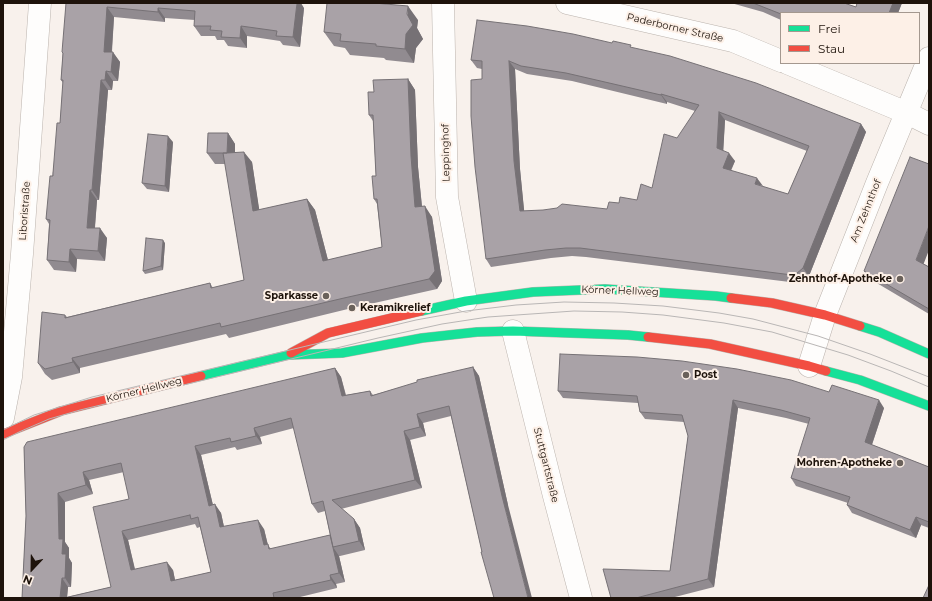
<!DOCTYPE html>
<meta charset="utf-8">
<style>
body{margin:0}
#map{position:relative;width:932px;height:601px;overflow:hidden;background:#f8f1ec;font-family:Montserrat,sans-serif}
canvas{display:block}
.frame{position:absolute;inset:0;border:4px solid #1e130b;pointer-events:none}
.legend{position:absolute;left:780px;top:12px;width:140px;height:52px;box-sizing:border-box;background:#fdf0e7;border:1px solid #a4988f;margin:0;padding:5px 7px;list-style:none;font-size:12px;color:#1e130b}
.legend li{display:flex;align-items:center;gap:8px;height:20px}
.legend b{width:20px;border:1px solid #a4988f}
.north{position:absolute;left:12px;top:549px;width:40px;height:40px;-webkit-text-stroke:3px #fdf0e7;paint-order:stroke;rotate:202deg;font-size:11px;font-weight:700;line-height:16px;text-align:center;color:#1e130b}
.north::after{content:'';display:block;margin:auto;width:14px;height:18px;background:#1e130b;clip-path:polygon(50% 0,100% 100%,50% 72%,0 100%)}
</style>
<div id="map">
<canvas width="932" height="601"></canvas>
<div class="frame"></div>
<ul class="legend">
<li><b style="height:5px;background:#16e098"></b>Frei</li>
<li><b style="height:5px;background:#f24e42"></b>Stau</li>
</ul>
<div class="north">N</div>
</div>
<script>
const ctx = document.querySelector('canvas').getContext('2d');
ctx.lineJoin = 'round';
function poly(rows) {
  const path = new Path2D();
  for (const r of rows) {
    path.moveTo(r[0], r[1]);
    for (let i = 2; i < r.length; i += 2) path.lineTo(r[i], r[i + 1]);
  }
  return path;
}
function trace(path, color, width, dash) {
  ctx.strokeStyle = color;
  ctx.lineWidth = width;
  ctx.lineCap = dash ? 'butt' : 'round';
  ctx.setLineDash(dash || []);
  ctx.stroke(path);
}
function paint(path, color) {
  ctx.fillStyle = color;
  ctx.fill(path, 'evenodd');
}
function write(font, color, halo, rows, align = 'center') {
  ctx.font = font + ' Montserrat,sans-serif';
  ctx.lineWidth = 4;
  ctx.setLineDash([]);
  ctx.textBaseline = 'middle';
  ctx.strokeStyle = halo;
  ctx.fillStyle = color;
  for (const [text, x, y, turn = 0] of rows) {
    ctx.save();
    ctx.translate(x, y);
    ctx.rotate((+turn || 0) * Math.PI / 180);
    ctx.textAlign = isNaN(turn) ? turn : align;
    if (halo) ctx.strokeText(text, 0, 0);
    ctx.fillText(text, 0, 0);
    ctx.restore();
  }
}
const street = poly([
 [443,3,447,197,466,301],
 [567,3,733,41,781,61],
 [787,63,907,113,929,124],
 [513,331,554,496,581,598],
 [809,366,825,315,877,183,929,58],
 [3,418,11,377,22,254,40,3]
]);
const fast = poly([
 [421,311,466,301,533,292,605,289,716,296,731,298],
 [860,326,879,332,929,354],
 [826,371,860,380,929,406],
 [201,376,288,355,342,353,422,338,477,332,513,331,628,335,648,337]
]);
const jam = poly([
 [731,298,772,303,825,315,860,326],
 [648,337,710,344,809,366,826,371],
 [291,353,328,333,421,311],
 [3,434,61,411,201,376]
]);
trace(street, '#bbb3ad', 23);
trace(fast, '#bbb3ad', 10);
trace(jam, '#bbb3ad', 10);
trace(street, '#fefdfc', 22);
trace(fast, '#16e098', 9);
trace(jam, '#f24e42', 9);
trace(poly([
 [3,430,34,415,92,397,416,320,466,311,516,305,564,302,614,303,663,306,719,313,753,319,818,336,870,354,929,377],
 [3,440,19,432,49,419,80,410,378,338,442,324,488,317,574,311,622,312,663,315,724,323,772,332,848,355,891,371,929,387]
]), '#b9b6b5', 1);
paint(poly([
 [66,3,304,8,300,47,283,45,280,41,247,36,247,48,228,46,224,40,217,40,215,36,201,36,194,26,195,20,165,18,165,22,114,17,112,52,120,62,118,81,113,81,112,90,108,90,99,200,97,200,95,228,107,238,105,261,77,259,76,272,54,270,47,260,49,224,46,219,60,123,63,83,61,80],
 [731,3,844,3,856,7,902,3,898,13,781,13,781,20,763,12],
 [418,20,417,28,423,39,416,48,414,63,386,60,384,58,350,55,345,48,334,46,324,32],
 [633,48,861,124,866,132,809,276,801,283,798,283,586,257,572,256,551,258,491,267,486,259,482,79,482,69,477,68,471,60],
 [515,69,527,74,572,81,667,104,667,102,695,111,652,188,637,200,619,203,607,209,524,211,520,169],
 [725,120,807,151,788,194,763,187,731,171,735,161,723,151],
 [408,79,415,90,418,167,422,206,432,217,442,281,437,289,352,308,229,338,226,334,80,368,80,373,52,380,45,374,38,363,65,315,67,317,210,283,213,288,244,280,225,164,215,164,207,153,228,133,235,144,235,152,252,162,259,210,307,199,315,210,328,260,382,247,377,204,374,199,376,176,373,121,369,115,374,92],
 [173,142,169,192,147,189,142,183],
 [165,243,163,270,145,274,143,271],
 [924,264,929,267,929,314,870,279,864,271],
 [473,367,479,376,508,505,482,552,451,416,423,423,426,436,410,440,422,488,341,509,354,519,360,528,365,550,340,556,339,556,345,582,336,584,337,588,296,598,22,598,26,516,24,447,335,368,341,377,346,395,370,391,373,395],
 [294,428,312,504,318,513,325,511,330,535,271,549,268,545,264,529,224,527,221,513,213,505,201,455,235,447,237,450,262,444,260,437],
 [124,472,129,499,111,587,67,597,68,587,71,587,72,563,69,558,69,548,65,542,65,502,93,494,89,480],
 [195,524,197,528,200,527,211,572,175,580,173,570,135,569,128,540],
 [558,391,829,392,884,408,872,445,929,467,929,528,921,525,916,538,852,513,847,505,848,503,796,486,791,478,809,424,786,418,738,408,714,587,671,598,611,598,670,571,688,436,684,422,645,419,640,412,638,403,563,398]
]), '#918b90');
paint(poly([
 [297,3,301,3,304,8,300,47,293,37],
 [893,3,902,3,898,13,889,13],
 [408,6,418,20,417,28,423,39,416,48,414,63,405,49],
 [107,7,114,17,111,61,104,52],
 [158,8,165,18,165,22,158,12],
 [241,26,247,36,247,48,240,38],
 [113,52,120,62,118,81,111,72],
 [509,61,515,69,520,169,525,219,520,211,514,161],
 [106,71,113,81,112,90,105,80],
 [408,79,415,90,418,167,423,218,415,207,411,156],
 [101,80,108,90,99,200,92,190],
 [661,94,667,102,667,104,661,95],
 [719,112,725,120,723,156,717,148],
 [861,124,866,132,809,276,803,268],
 [228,133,235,144,235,163,227,153],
 [168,136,173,142,169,192,165,186],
 [244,152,252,162,261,221,253,211],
 [729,153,735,161,728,176,723,168],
 [757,178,763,186,755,184],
 [90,190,97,200,94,237,87,228],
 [307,199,315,210,331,272,323,261],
 [425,206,432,217,442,281,437,289,429,279],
 [929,226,929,250,922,268,916,260],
 [100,228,107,238,105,261,98,251],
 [163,240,165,243,163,270,161,266],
 [70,249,77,259,76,272,69,262],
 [72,358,80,368,80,373,73,362],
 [473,367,479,376,508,505,532,598,528,598,502,496],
 [335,368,341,377,348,405,342,396],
 [733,400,738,408,714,587,708,579],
 [879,400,884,408,870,450,865,442],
 [417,414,423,423,426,436,420,427],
 [254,428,260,437,262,444,256,436],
 [404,431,410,440,422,488,415,480],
 [195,446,201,455,215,514,209,506],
 [83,472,89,480,93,494,86,485],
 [58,493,65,502,65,542,69,548,69,558,72,563,71,587,65,578,62,554,59,539],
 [215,504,221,513,226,536,220,527],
 [916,517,921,525,916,538,910,530],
 [354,519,360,528,365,550,359,541],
 [258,520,264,529,270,554,264,545],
 [122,531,128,540,137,579,131,570],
 [330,535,333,547,339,556,345,582,339,573],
 [167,562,173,570,177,590,171,581],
 [330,575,336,584,337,588,331,580],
 [62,578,68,587,67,598,60,598]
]), '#767175');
const building = poly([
 [66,3,297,3,293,37,276,36,277,31,241,26,240,38,221,37,222,31,210,30,211,26,194,26,195,11,158,8,158,12,107,7,104,52,113,52,111,72,106,71,105,80,101,80,92,190,90,190,87,228,100,228,98,251,70,249,69,262,47,260,50,220,46,219,50,176,53,176,53,173,57,123,60,123,63,80,61,80,63,53,62,52,66,3],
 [327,3,374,3,408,6,407,14,413,25,406,34,405,49,376,46,376,44,340,41,341,34,324,32,327,3],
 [753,3,844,3,856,7,857,3,893,3,889,13,781,13,781,14,753,3],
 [477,20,527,26,573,34,612,43,613,41,631,45,630,47,670,56,756,83,861,124,803,268,796,274,792,275,580,248,566,248,545,250,486,259,475,167,471,116,471,80,482,79,482,61,471,60,477,20],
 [509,61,521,66,566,73,661,95,661,94,699,105,677,138,664,134,652,188,641,184,637,200,620,197,619,203,609,202,607,209,562,204,557,208,543,210,520,211,514,161,509,61],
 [719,112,809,146,788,194,755,184,757,178,723,168,729,153,717,148,719,112],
 [408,79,411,156,415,207,425,206,435,271,429,279,344,298,221,327,220,323,72,358,73,362,45,369,38,363,42,312,65,315,65,318,210,283,211,288,244,280,223,153,227,153,207,153,208,133,228,133,227,153,244,152,253,211,307,199,323,261,382,247,377,199,374,199,372,176,376,176,373,115,369,115,368,92,374,92,373,80,408,79],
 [148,134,168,136,165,186,142,183,148,134],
 [910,157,929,164,929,226,916,260,929,267,929,309,864,271,910,157],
 [146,238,163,240,161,266,143,271,146,238],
 [560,354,637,357,682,361,737,369,791,380,829,392,832,385,879,400,865,442,929,467,929,522,916,517,910,530,847,505,850,497,791,478,810,418,781,410,733,400,708,579,636,598,611,598,603,569,670,571,688,436,682,415,640,412,637,396,558,391,560,354],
 [473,367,502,496,528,598,494,598,481,552,482,552,449,406,417,414,420,427,404,431,415,480,332,500,354,519,359,541,333,547,323,501,312,504,291,418,254,428,256,436,231,442,230,438,195,446,209,506,215,504,220,527,258,520,264,545,268,544,269,549,330,535,339,573,330,575,331,580,273,593,274,598,64,598,111,587,93,507,129,499,121,463,83,472,86,485,58,493,59,539,63,539,62,554,66,554,65,578,62,578,60,598,22,598,26,516,24,447,27,442,335,368,342,396,370,391,371,396,417,382,417,380,473,367],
 [190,515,191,519,198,517,211,572,171,581,167,562,131,570,122,531,190,515],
 [929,585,929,598,923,598,929,585]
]);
paint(building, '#a9a2a7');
trace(building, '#767175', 1);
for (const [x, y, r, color] of [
 [900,279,4,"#6a615a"],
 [326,296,4,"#6a615a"],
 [352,308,4,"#6a615a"],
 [686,375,4,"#6a615a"],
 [900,463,4,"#6a615a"]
]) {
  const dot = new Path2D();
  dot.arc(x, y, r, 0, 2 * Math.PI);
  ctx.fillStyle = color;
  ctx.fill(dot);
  trace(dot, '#fdf0e7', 1.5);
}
write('10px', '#1e130b', '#fdf0e7', [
 ["Paderborner Straße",675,28,13],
 ["Leppinghof",446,153,-91],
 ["Liboristraße",25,211,-86],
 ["Am Zehnthof",866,211,-68],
 ["Körner Hellweg",620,291,2],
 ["Körner Hellweg",144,390,-14],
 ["Stuttgartstraße",546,465,76]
]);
write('bold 10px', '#1e130b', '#fdf0e7', [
 ["Zehnthof-Apotheke",892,279],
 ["Sparkasse",318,296],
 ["Keramikrelief",360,308,"left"],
 ["Post",694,375,"left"],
 ["Mohren-Apotheke",892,463]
], 'right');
</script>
